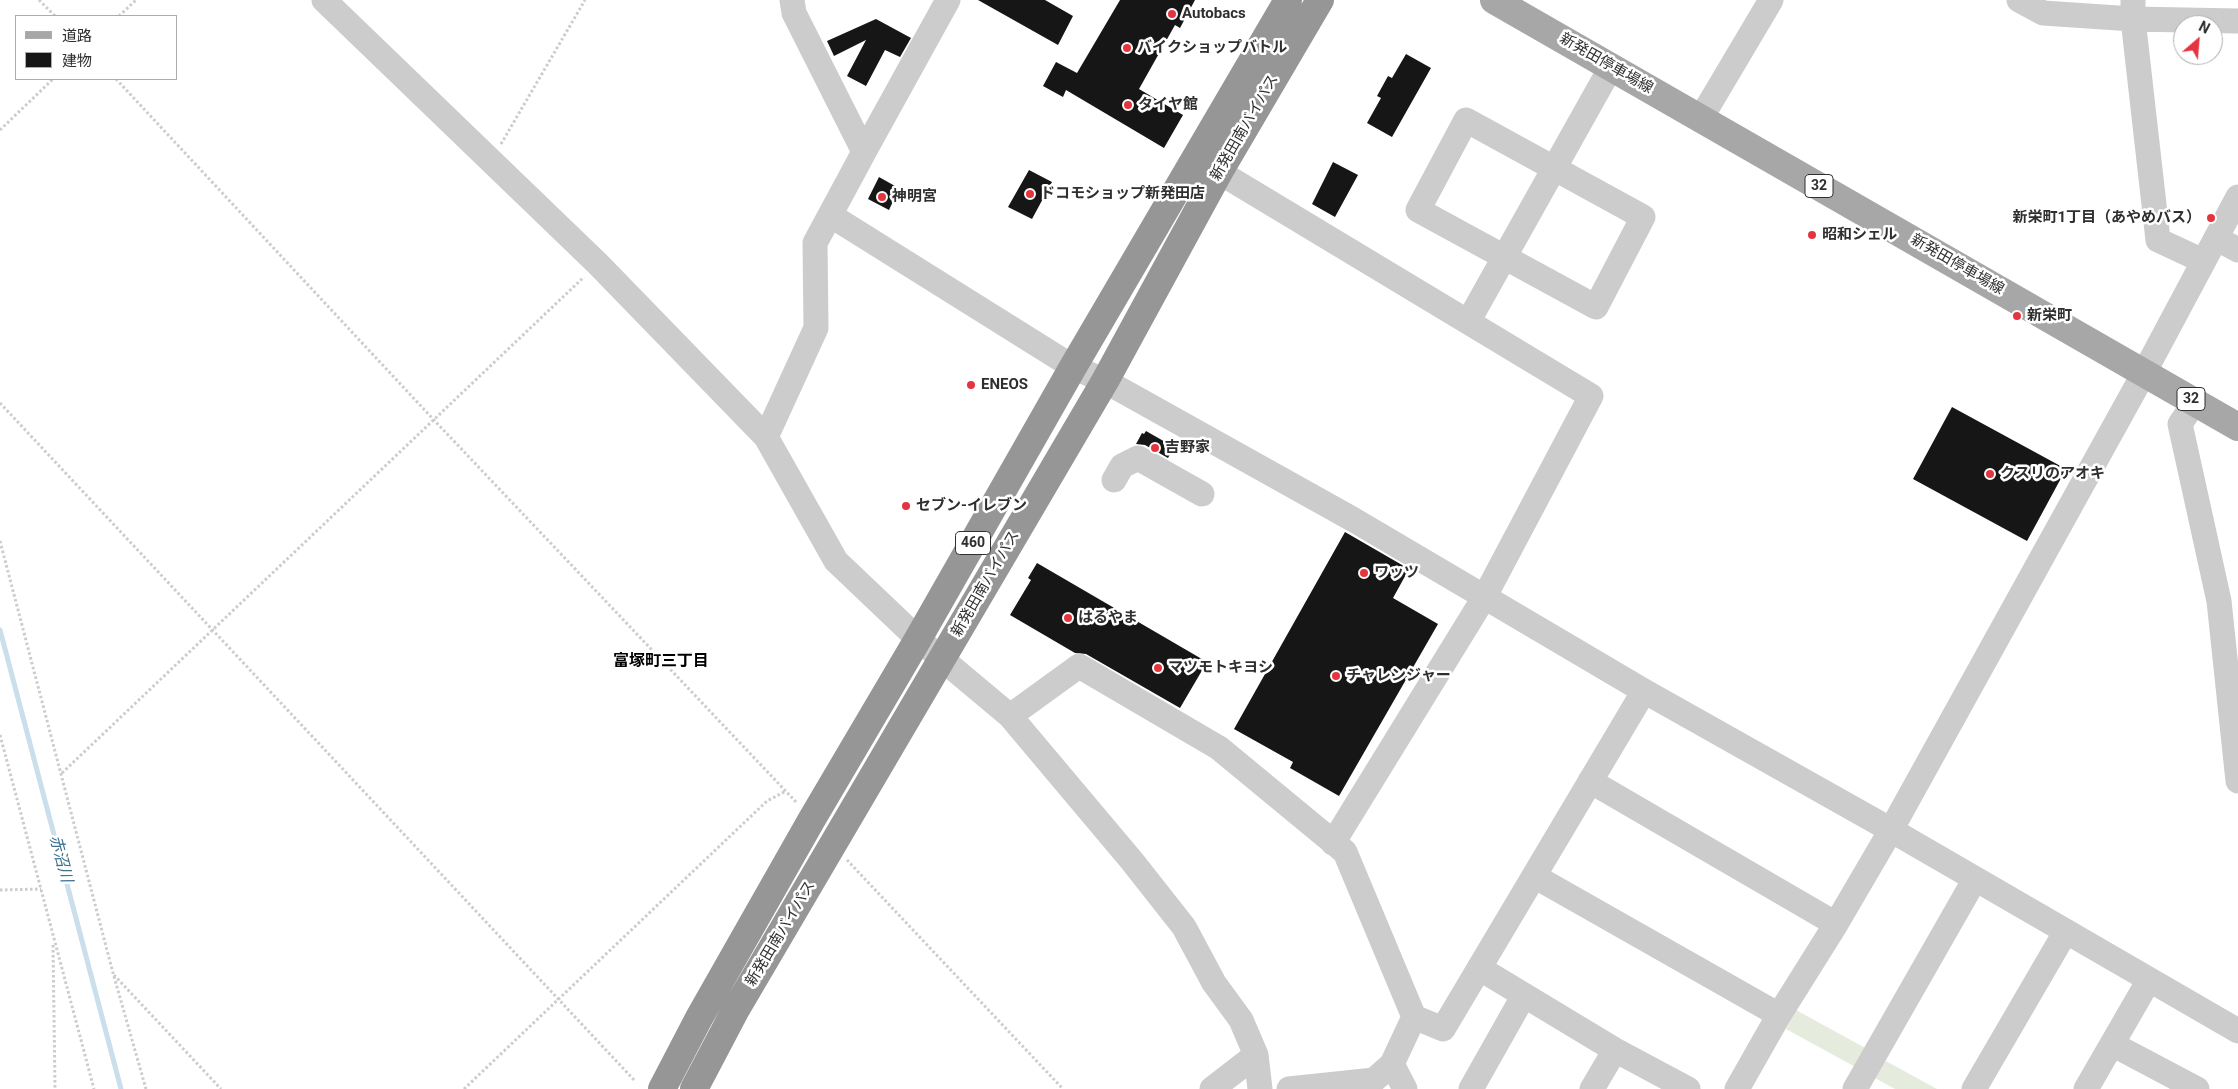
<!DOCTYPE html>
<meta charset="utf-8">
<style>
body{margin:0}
#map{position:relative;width:2238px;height:1089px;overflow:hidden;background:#fff;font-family:Roboto,"Noto Sans JP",sans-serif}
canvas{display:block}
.legend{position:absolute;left:15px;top:15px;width:162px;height:65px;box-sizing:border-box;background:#fff;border:1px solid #acacac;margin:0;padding:6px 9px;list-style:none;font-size:15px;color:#2f2f2f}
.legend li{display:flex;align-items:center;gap:10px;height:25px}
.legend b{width:25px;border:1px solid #acacac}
.north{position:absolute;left:2173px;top:15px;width:50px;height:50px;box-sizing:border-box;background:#fff;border:1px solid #acacac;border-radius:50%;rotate:27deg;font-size:14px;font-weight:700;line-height:20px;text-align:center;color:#2f2f2f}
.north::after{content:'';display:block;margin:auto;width:18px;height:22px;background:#e4343f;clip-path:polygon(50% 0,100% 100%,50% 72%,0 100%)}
</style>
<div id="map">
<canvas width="2238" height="1089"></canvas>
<ul class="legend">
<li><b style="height:6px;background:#a7a7a7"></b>道路</li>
<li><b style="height:14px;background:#161616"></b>建物</li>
</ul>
<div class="north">N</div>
</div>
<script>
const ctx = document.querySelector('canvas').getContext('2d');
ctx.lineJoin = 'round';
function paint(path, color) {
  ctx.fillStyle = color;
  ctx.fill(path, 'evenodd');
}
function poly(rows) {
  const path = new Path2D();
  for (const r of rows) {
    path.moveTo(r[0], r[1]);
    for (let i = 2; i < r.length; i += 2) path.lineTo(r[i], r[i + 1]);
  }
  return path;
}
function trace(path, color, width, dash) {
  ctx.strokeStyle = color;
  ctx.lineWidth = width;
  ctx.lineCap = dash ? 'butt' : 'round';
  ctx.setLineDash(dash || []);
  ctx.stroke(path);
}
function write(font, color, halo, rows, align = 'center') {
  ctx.font = font + ' Roboto,"Noto Sans JP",sans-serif';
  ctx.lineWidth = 5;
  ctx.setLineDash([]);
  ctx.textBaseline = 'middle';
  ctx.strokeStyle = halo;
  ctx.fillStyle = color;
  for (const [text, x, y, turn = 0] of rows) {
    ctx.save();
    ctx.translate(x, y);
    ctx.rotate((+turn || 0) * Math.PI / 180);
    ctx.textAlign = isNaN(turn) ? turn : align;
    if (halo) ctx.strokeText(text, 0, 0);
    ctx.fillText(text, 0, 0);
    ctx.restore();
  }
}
paint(poly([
 [1796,1010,1869,1050,1859,1069,1786,1029],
 [1884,1060,1937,1089,1895,1089,1875,1078]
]), '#e5ecdd');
trace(poly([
 [0,630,121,1089]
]), '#cadeec', 5);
paint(poly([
 [978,0,1045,0,1073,16,1058,45],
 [1120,0,1195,0,1180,28,1175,25,1139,89,1183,115,1164,148,1066,90,1063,97,1043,86,1056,62,1077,73],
 [876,19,911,38,900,57,885,50,866,86,847,76,866,40,834,56,827,41],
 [1406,54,1431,68,1392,137,1367,123,1381,98,1377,96,1388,76,1392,78],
 [1333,162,1358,175,1335,217,1312,204],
 [1029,170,1052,182,1032,219,1008,207],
 [879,177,895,186,891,192,896,195,889,210,868,199],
 [1952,407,2066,469,2027,541,1913,479],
 [1146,431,1174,447,1168,458,1145,445,1136,444,1142,433,1144,434],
 [1345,532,1409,569,1393,598,1438,624,1339,796,1290,768,1293,762,1234,729],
 [1037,563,1207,662,1180,708,1086,654,1075,653,1010,615,1031,580,1028,578]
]), '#161616');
trace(poly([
 [39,0,55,16],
 [119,16,136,0],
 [116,79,433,419,797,803],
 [0,130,53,79],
 [501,144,585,0],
 [0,403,635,1081],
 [0,541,113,973,146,1089],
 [0,735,94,1089],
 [62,773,584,277],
 [847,860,1063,1089],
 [0,890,41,889],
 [53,945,55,1089],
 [114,975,221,1089],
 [464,1089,767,801,786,791]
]), '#ccc', 3, [2.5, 2.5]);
trace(poly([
 [324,0,598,264,766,437,836,561,918,639,1010,716,1132,861,1184,927,1214,983,1241,1020,1256,1055,1260,1089],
 [2019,0,2043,13,2133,19,2238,21],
 [2133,0,2133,19,2158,240,2203,261],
 [1701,118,1771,0],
 [1466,120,1643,217,1596,307,1418,210,1466,120],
 [864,152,948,0],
 [1219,172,1591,396,1485,596,1333,843],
 [830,215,1073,367,1105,381,1354,520,1644,691,1891,830,2238,1031],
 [2216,238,2238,250],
 [1468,322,1611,67],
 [2195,402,2180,424,2219,601,2238,781],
 [766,437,816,328,815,243,864,152,794,13,792,0],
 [1114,480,1122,466,1138,458,1202,494],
 [1010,716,1079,666,1219,748,1345,852,1414,1017,1443,1029,1644,691],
 [1590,781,1836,924],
 [1534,876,1779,1015],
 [1479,968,1615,1050,1688,1089],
 [2112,1044,2197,1089],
 [1392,1064,1405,1089],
 [1212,1089,1256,1055],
 [1289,1089,1374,1080,1392,1064,1414,1017],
 [1471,1089,1524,995],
 [1592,1089,1615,1050],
 [1737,1089,1779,1015,1836,924,1891,830,2144,373,2238,197],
 [1855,1089,1975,879],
 [1974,1089,2066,931],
 [2086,1089,2149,980]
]), '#ccc', 25);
trace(poly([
 [1494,0,2238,427]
]), '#a7a7a7', 28);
trace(poly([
 [662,1089,699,1018,812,819,918,639,1073,367,1288,0],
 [694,1089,735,1011,1105,381,1219,172,1320,0]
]), '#969696', 28);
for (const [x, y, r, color] of [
 [1172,14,5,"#e4343f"],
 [1127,48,5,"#e4343f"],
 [1128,105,5,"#e4343f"],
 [1030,194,5,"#e4343f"],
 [882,197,5,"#e4343f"],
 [2211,218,5,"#e4343f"],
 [1812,235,5,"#e4343f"],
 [2017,316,5,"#e4343f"],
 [971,385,5,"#e4343f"],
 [1155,448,5,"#e4343f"],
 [1990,474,5,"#e4343f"],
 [906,506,5,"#e4343f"],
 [1364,573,5,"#e4343f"],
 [1068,618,5,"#e4343f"],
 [1158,668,5,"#e4343f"],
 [1336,676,5,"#e4343f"]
]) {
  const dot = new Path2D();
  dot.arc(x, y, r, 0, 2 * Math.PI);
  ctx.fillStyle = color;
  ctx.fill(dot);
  trace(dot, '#fff', 2);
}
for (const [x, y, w] of [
 [1819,186,28],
 [2191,399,28],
 [973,543,35]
]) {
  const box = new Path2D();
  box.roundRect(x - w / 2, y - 11.5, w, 23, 4);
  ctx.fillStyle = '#fff';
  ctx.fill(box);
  trace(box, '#2f2f2f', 1);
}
write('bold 14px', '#2f2f2f', null, [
 ["32",1819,186],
 ["32",2191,399],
 ["460",973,543]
]);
write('bold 15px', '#2f2f2f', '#fff', [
 ["Autobacs",1182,14],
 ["バイクショップバトル",1137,48],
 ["タイヤ館",1138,105],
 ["ドコモショップ新発田店",1040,194],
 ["神明宮",892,197],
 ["新栄町1丁目（あやめバス）",2201,218,"right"],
 ["昭和シェル",1822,235],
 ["新栄町",2027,316],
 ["ENEOS",981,385],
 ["吉野家",1165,448],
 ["クスリのアオキ",2000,474],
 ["セブン-イレブン",916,506],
 ["ワッツ",1374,573],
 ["はるやま",1078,618],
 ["マツモトキヨシ",1168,668],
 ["チャレンジャー",1346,676]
], 'left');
write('15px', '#2f2f2f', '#fff', [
 ["新発田停車場線",1606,64,30],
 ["新発田南バイパス",1245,128,-60],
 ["新発田停車場線",1957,265,30],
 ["新発田南バイパス",986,584,-60],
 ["新発田南バイパス",781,934,-59]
]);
write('bold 16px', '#000', '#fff', [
 ["富塚町三丁目",661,662]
]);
write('italic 16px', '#3d7091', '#fff', [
 ["赤沼川",60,859,75]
]);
</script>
